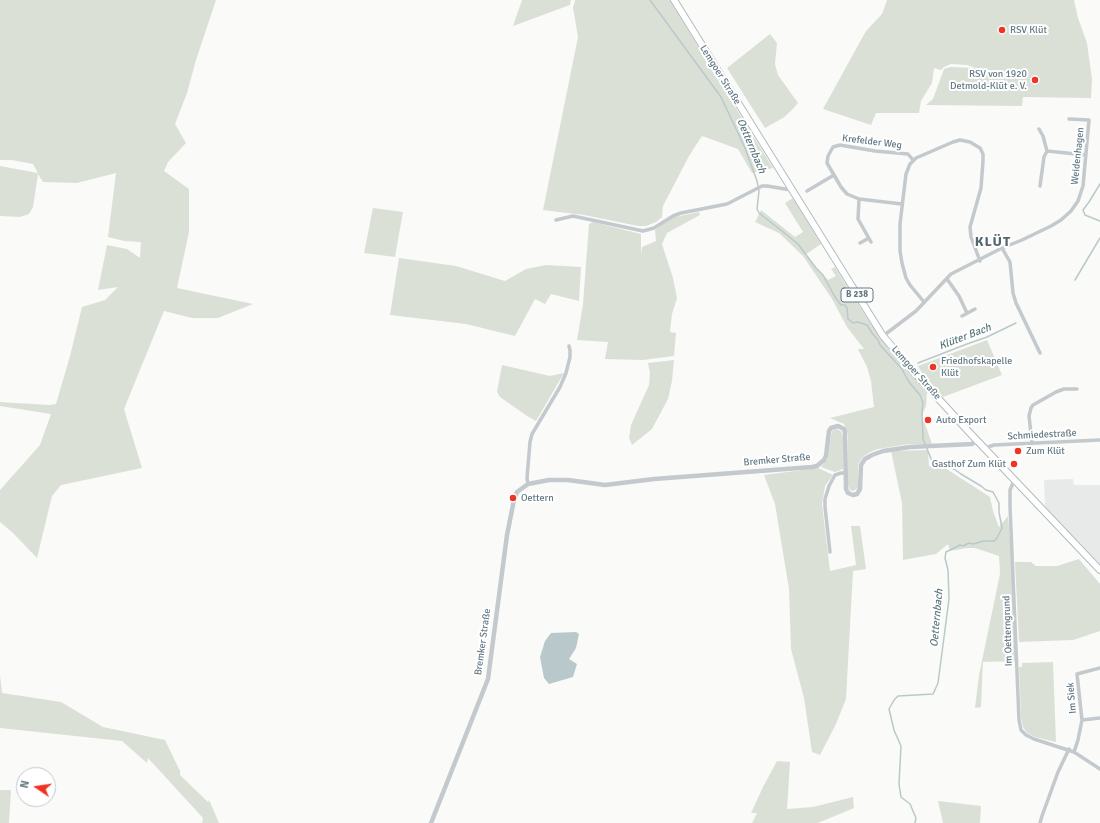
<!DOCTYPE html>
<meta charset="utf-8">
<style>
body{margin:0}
#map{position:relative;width:1100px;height:823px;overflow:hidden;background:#fafaf8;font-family:Signika,sans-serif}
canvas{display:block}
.north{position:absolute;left:16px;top:767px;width:40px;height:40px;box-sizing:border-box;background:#fff;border:1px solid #c1cace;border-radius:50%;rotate:283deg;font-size:11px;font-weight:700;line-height:16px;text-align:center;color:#637a85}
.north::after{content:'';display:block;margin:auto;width:14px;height:18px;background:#ee3524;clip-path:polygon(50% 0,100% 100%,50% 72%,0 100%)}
</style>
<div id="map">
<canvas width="1100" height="823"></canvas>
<div class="north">N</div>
</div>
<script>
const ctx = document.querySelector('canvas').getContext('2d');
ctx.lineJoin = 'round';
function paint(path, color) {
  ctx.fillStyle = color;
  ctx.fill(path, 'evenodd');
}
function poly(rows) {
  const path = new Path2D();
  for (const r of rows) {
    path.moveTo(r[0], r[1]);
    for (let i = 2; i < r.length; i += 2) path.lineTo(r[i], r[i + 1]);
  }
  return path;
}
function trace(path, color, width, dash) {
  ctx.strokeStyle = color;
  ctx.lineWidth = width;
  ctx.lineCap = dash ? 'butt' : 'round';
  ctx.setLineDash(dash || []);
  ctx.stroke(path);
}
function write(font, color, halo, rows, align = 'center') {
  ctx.font = font + ' Signika,sans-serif';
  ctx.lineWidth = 4;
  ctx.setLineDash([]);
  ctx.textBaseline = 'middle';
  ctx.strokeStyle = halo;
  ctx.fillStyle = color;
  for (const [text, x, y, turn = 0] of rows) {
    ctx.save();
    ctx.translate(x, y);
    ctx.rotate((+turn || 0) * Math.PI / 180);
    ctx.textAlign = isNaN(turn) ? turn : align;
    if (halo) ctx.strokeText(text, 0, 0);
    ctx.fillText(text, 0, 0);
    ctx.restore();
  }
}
paint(poly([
 [1073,479,1074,485,1100,485,1100,564,1045,507,1044,480]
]), '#e8eae9');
paint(poly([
 [0,0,216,0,196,60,187,93,175,124,186,143,168,162,164,171,189,189,189,232,177,288,253,304,218,318,192,318,164,311,124,409,142,468,61,485,52,496,37,558,13,533,0,522,0,490,40,445,51,414,0,406,0,402,49,405,56,404,70,356,82,307,105,300,118,287,98,290,107,245,127,249,140,258,141,242,124,241,108,237,116,173,77,183,43,182,38,174,33,207,29,214,20,217,0,216,0,166,38,173,33,164,12,160,0,160],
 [522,0,571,0,570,5,513,26],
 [575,0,670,0,717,78,773,168,752,173,738,149,702,136,689,156,663,206,662,217,656,222,646,226,638,226,584,215,543,210,578,37,573,8],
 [887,0,1074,0,1078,18,1087,43,1092,79,1091,98,1023,97,1022,106,926,105,933,99,944,69,950,67,976,68,967,65,951,64,944,67,941,70,934,68,932,83,921,101,919,113,876,113,871,125,823,109,866,31,882,14],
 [770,34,777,43,775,64,778,75,798,103,793,109,783,118,765,128,727,68],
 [793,198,821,244,805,255,828,280,836,276,831,269,835,267,863,312,890,351,927,392,926,406,922,415,932,444,909,444,878,449,870,452,863,457,858,464,858,488,853,491,850,490,848,486,848,434,844,424,830,418,874,407,871,381,867,367,858,349,864,349,847,327,832,299,803,256,779,233,755,222,761,210,795,237,803,232,785,203],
 [373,208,403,212,395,257,364,253],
 [699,212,700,215,667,233,662,244,673,278,677,298,672,314,670,332,676,333,674,356,643,360,605,359,608,342,577,340,583,304,589,224,593,222,641,234,641,255,642,247,656,241,655,230,670,218],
 [399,258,456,266,505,281,526,269,546,265,581,267,579,301,551,294,545,304,535,299,515,336,466,324,390,315],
 [987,340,1002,375,943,397,925,378,927,376,926,375,923,375,918,366],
 [674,360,672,381,668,399,652,429,632,445,629,438,631,425,649,385,650,373,648,363],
 [502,365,550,376,564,373,536,421,527,416,500,397,497,392],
 [836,429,841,431,843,436,843,469,835,472,821,467,828,458,831,435,832,431],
 [928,450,929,466,945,468,990,497,993,511,999,527,1008,516,1011,551,1016,661,983,662,981,707,975,708,979,675,1000,574,999,556,975,548,967,548,950,551,948,544,936,554,903,560,902,503,891,451],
 [818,468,833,475,825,486,822,504,830,571,856,565,851,526,860,526,866,569,853,571,846,699,836,724,820,755,812,752,804,698,791,649,789,589,775,504,764,475],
 [1079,559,1100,584,1100,631,1073,640,1019,642,1015,562,1031,562,1036,566,1057,566],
 [1053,662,1056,742,1035,737,1027,733,1023,727,1021,718,1019,667,1022,667,1022,663],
 [0,675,2,693,61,702,103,727,165,740,180,771,180,775,208,802,209,800,219,823,202,823,203,818,148,758,147,763,122,741,0,728],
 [777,761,790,762,787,809,813,807,853,797,854,808,818,823,752,823,757,813,751,813,763,787],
 [0,790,11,790,9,823,0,823],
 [938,801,981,806,980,823,943,823]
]), '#dbe0d7');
paint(poly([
 [576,632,579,634,576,648,569,659,577,664,573,677,549,684,544,678,540,657,545,641,551,633]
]), '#b9c9cb');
trace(poly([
 [650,0,721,97,745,148,757,181,759,191,757,209,759,213,782,231,798,244,816,268,823,275,835,297,841,305,845,305,847,308,848,319,853,323,858,322,867,325,872,333,878,340,880,345,902,369,904,373,909,382,920,395,923,403,922,412,923,439,932,461,936,464,954,469,961,474,981,486,986,490,993,492,999,503,999,512,1002,528,997,538,994,541,984,541,973,544,969,543,963,546,960,545,946,552,945,558,948,570,949,599,938,683,933,694,898,696,894,700,889,709,894,730,901,746,899,784,901,797,910,804,916,818,915,823],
 [1100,184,1089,202,1083,210,1085,215,1100,221],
 [1075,280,1100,238],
 [918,363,967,344,987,337,1016,323]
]), '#b9c9cb', 1.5);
const primary = poly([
 [674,0,883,336,913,371,969,432,1100,570]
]);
trace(primary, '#b4bcbf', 8);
trace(poly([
 [1039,129,1043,136,1047,151,1086,155],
 [1040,186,1044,157,1047,151],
 [807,191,834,175],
 [859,199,858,219,871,242],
 [902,204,859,199,847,194,841,187,827,163,828,156,833,147,840,145,875,151,908,154,913,160],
 [556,220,573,216,643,231,654,228,673,216,681,213,727,204,762,186,767,186,791,190],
 [860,243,869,238],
 [1002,248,1010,262,1013,293,1016,303,1040,353],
 [947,279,959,296,967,313],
 [924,302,910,285,906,278,902,263,900,251,900,224,906,174,910,164,916,158,953,142,960,140,970,142,980,148,983,154,983,161,981,188,970,227,971,237,980,261],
 [962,316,975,309],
 [883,336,916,311,951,274,1002,248,1022,240,1051,226,1061,220,1071,211,1078,201,1083,186,1089,120,1069,119],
 [1032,443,1029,416,1031,408,1033,405,1056,392,1064,389,1077,389],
 [986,449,988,447,994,445,1100,440],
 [1015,481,1013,483,1010,490,1010,506,1019,720,1021,730,1026,735,1034,739,1074,752,1100,769],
 [528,484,527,478,530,442,532,434,560,387,566,373,570,357,570,350,569,346],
 [830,552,825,507,825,499,829,486,835,475,841,473,845,473],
 [1082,720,1100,718],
 [1074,752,1078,740,1082,720,1077,674,1100,668],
 [1040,823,1042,816,1058,772,1069,749]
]), '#c3c9cc', 3.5);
trace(poly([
 [431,823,488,679,507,535,514,500,517,492,528,484,549,480,568,480,605,485,654,479,812,467,817,466,824,460,826,456,829,431,831,428,838,426,844,429,845,432,846,489,848,493,853,495,857,494,860,489,861,465,865,459,872,455,883,451,910,447,972,444,977,440]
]), '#c3c9cc', 4.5);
trace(primary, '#fff', 6);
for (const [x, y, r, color] of [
 [1002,30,4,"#ee3524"],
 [1035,80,4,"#ee3524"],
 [933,367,4,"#ee3524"],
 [928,420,4,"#ee3524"],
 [1018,451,4,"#ee3524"],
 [1014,464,4,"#ee3524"],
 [513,498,4,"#ee3524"]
]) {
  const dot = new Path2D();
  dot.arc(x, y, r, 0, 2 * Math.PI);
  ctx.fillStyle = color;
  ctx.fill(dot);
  trace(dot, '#fff', 1.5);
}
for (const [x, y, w] of [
 [857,295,32]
]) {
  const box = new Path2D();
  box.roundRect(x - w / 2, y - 7, w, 14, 3);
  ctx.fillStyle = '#fff';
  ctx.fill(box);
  trace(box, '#637a85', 1);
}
write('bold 9px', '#637a85', null, [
 ["B 238",857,295]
]);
write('10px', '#637a85', '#fff', [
 ["RSV Klüt",1010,30],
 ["RSV von 1920",1027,74,"right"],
 ["Detmold-Klüt e. V.",1027,86,"right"],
 ["Friedhofskapelle",941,361],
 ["Klüt",941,373],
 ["Auto Export",936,420],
 ["Zum Klüt",1026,451],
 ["Gasthof Zum Klüt",1006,464,"right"],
 ["Oettern",521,498]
], 'left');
write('10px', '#637a85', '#fff', [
 ["Lemgoer Straße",720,75,58],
 ["Krefelder Weg",872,142,7],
 ["Weidenhagen",1078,156,-84],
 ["Lemgoer Straße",916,373,48],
 ["Schmiedestraße",1042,435,-3],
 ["Bremker Straße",777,460,-5],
 ["Im Oetterngrund",1008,631,-92],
 ["Bremker Straße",483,642,-82],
 ["Im Siek",1072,698,-95]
]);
write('italic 11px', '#5e7a7e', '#fff', [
 ["Oetternbach",751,146,67],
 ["Klüter Bach",965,337,-21],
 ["Oetternbach",937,618,-85]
]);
ctx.letterSpacing = '1px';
write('bold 14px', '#56686f', '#fff', [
 ["KLÜT",993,242]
]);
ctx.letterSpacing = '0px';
</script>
